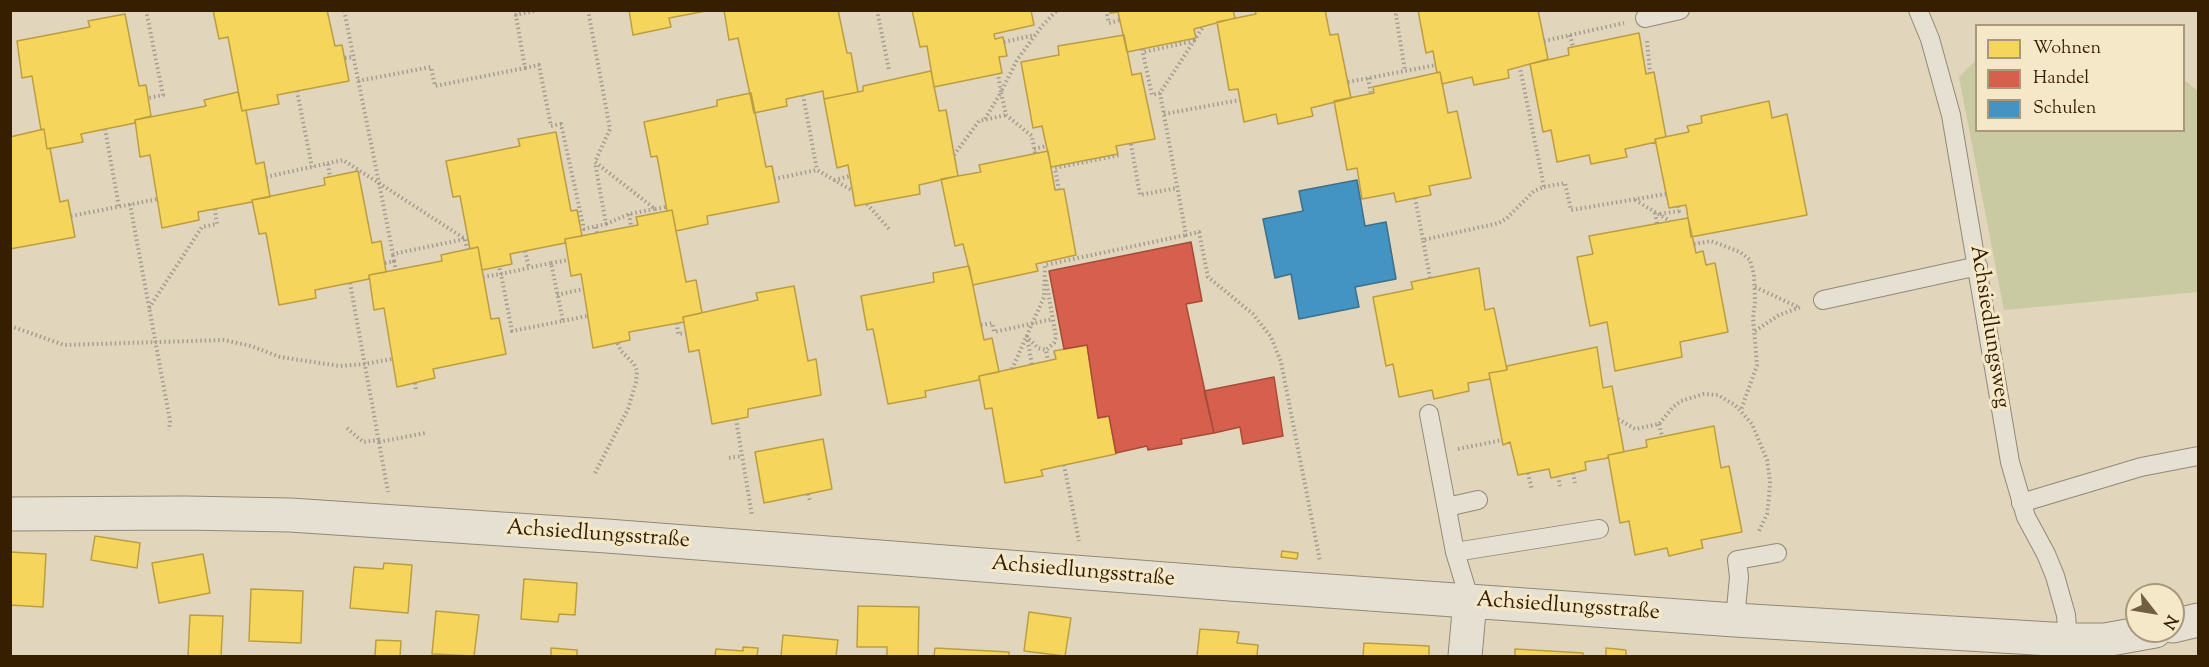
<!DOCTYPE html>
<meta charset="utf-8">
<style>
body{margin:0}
#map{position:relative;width:2209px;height:667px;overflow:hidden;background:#e1d5bb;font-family:"Sorts Mill Goudy",serif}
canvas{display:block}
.frame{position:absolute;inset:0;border:12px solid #361f01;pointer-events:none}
.legend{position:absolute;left:1975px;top:24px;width:210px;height:108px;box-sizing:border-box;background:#f5e8c9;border:2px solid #a99879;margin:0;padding:8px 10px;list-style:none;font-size:18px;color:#361f01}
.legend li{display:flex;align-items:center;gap:12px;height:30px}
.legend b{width:30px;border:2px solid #a99879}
.north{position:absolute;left:2125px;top:583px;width:60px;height:60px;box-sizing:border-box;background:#f5e8c9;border:2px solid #a99879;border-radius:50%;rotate:121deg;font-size:16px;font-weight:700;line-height:24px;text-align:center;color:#361f01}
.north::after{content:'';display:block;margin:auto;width:21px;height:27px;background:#725f42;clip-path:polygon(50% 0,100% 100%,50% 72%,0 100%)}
</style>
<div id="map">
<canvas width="2209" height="667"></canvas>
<div class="frame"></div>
<ul class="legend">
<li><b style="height:16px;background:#f6d55c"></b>Wohnen</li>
<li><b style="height:16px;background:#d6604d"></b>Handel</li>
<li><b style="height:16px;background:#4393c3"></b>Schulen</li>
</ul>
<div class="north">N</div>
</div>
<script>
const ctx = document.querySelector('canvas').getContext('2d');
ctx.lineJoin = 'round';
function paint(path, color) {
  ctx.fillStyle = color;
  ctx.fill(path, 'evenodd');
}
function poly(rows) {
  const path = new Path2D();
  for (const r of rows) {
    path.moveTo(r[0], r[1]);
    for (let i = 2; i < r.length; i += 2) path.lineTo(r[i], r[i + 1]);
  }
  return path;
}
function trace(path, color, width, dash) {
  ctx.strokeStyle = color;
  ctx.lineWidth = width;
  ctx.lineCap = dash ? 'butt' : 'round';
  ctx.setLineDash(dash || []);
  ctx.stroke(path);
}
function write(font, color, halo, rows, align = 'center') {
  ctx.font = font + ' "Sorts Mill Goudy",serif';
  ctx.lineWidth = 6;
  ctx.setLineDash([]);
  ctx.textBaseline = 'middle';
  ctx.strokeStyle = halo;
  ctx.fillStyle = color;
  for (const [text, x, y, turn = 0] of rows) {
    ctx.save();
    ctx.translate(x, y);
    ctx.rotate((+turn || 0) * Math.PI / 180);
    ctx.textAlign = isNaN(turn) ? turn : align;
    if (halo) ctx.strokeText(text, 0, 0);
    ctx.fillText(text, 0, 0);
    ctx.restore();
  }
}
paint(poly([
 [1976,60,1976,130,2184,130,2184,80,2198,91,2198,292,2004,310,1959,77]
]), '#c9caa2');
const homes = poly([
 [213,10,327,10,335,46,342,45,349,81,277,95,279,104,242,111,228,37,219,39,213,10],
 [629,10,711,10,669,18,671,27,633,35,629,10],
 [724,10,838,10,847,53,851,53,858,92,824,99,823,91,786,99,787,106,754,113,738,38,729,40,724,10],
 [912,10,1031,10,1034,25,994,34,995,39,1003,37,1007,56,999,57,1002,73,934,87,927,46,920,47,912,10],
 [1110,10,1233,10,1235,18,1194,29,1196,38,1127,52,1118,12,1110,13,1110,10],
 [1255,10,1325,10,1330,35,1338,34,1351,98,1311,108,1313,116,1278,124,1276,114,1244,122,1238,89,1229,90,1217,22,1256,14,1255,10],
 [1418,10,1538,10,1548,59,1508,70,1509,78,1474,85,1472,77,1442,84,1440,72,1437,73,1433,51,1426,53,1418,10],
 [125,14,139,86,146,85,151,116,135,120,135,123,81,134,83,142,47,149,44,129,41,130,32,76,22,78,17,41,90,27,88,21,125,14],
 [1639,33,1646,74,1654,72,1666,137,1655,139,1656,142,1625,149,1627,157,1591,164,1589,155,1557,162,1551,130,1543,132,1530,64,1569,55,1568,48,1639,33],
 [1124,35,1132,75,1141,73,1155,139,1116,146,1118,154,1051,167,1042,126,1033,128,1021,62,1059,55,1058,46,1124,35],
 [931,71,939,111,946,110,958,176,919,185,920,194,855,206,848,165,837,168,824,99,863,91,863,86,931,71],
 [1440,72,1448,113,1457,111,1471,178,1429,186,1431,195,1415,198,1396,202,1394,193,1362,199,1357,168,1347,170,1334,101,1374,93,1373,87,1440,72],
 [238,92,242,111,246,110,256,164,264,162,270,197,252,200,252,202,198,212,199,220,162,228,150,155,140,157,135,120,206,106,204,100,238,92],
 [751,93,766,167,772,166,779,202,707,216,708,224,676,231,672,210,667,211,657,156,651,157,644,122,717,106,717,100,751,93],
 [1769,101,1772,118,1787,114,1807,215,1691,237,1686,205,1669,208,1655,139,1689,132,1687,126,1702,123,1701,116,1769,101],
 [44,129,47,149,50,148,60,202,68,200,75,237,10,249,10,137,44,129],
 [556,132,571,211,577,210,582,236,565,239,565,243,510,254,512,264,482,270,478,247,470,249,460,196,453,197,446,161,520,146,518,139,556,132],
 [1048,151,1055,190,1064,189,1076,255,1036,264,1038,271,973,285,963,244,955,246,941,179,981,172,979,165,1048,151],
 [358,171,372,243,381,241,386,272,369,275,369,279,315,290,316,298,279,305,266,233,259,234,252,200,325,185,324,178,358,171],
 [672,210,686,282,696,280,702,313,683,317,684,322,629,332,630,340,593,348,581,274,571,276,565,239,638,225,636,217,672,210],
 [1688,218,1696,253,1703,251,1706,265,1715,263,1728,332,1680,342,1682,357,1615,371,1607,322,1590,326,1577,257,1593,254,1589,236,1688,218],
 [478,247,491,319,499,318,506,354,433,369,435,378,397,387,384,308,374,310,369,275,442,261,441,255,478,247],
 [969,266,984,340,992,338,999,372,979,376,979,380,925,391,926,397,888,404,873,329,867,330,861,296,934,282,933,273,969,266],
 [1479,268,1485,310,1494,308,1507,370,1489,373,1490,379,1468,383,1469,391,1434,399,1432,390,1399,397,1393,364,1386,366,1373,297,1413,289,1411,282,1479,268],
 [794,286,808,361,816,359,821,395,748,409,748,417,712,424,699,350,689,352,683,317,758,300,756,293,794,286],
 [1087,345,1098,418,1109,416,1116,454,1041,470,1043,476,1005,483,992,408,985,409,979,376,1056,359,1054,351,1087,345],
 [1597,347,1603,388,1612,386,1624,452,1608,455,1608,458,1585,462,1586,470,1551,478,1549,469,1518,475,1510,442,1503,445,1489,373,1507,370,1507,366,1597,347],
 [1714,426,1721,468,1729,466,1742,532,1701,540,1703,548,1669,556,1667,548,1635,555,1629,521,1620,523,1608,455,1647,447,1646,440,1714,426],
 [823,439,832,489,764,503,755,452,823,439],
 [95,536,140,543,137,568,91,560,95,536],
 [1282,551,1298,553,1297,559,1281,557,1282,551],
 [10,552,46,554,43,607,10,605,10,552],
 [203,554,210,593,159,603,152,563,203,554],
 [384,563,412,565,408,613,350,608,354,567,383,569,384,563],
 [524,579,577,583,575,615,559,614,558,622,521,619,524,579],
 [251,589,303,591,301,643,249,641,251,589],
 [858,606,919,607,918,656,887,656,887,647,857,647,858,606],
 [436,611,479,615,474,656,432,654,436,611],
 [1029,612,1071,618,1065,656,1024,651,1029,612],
 [190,615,223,616,221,656,188,656,190,615],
 [1200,629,1239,632,1237,643,1258,645,1257,656,1197,656,1200,629],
 [783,635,838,640,836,656,781,656,783,635],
 [376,640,401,641,400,656,375,656,376,640],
 [1364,643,1429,646,1429,656,1363,656,1364,643],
 [743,647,758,648,757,656,715,656,716,649,743,651,743,647],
 [551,648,577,650,577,656,551,656,551,648],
 [935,648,1009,652,1009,656,934,656,935,648],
 [1606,648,1626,650,1626,656,1606,656,1606,648],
 [1515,649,1583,653,1583,656,1515,656,1515,649]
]);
paint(homes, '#f6d55c');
trace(homes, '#bc9e41', 1.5);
const shops = poly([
 [1191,242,1202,301,1186,304,1214,433,1181,439,1182,444,1148,450,1147,446,1116,453,1109,416,1098,418,1087,345,1064,349,1049,271,1191,242],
 [1274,377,1283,436,1243,444,1240,427,1214,433,1204,391,1274,377]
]);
paint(shops, '#d6604d');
trace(shops, '#a64c36', 1.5);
const schools = poly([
 [1357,180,1365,226,1386,222,1396,279,1355,287,1359,307,1299,319,1291,274,1275,278,1263,219,1303,211,1299,191,1357,180]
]);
paint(schools, '#4393c3');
trace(schools, '#3f7089', 1.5);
const lane = poly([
 [1918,10,1930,39,1951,115,2010,462,2026,517,2046,554,2055,576,2066,615,2068,640],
 [1645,18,1680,10],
 [1823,300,1978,266],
 [1429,414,1455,552,1470,601],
 [2021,503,2141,467,2198,456],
 [1447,507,1478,500],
 [1455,552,1599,529],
 [1735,620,1739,577,1737,560,1777,553]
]);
const street = poly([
 [10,514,185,513,290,515,607,536,1230,584,1735,620,2068,640,2105,640,2155,631],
 [2173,626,2198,620],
 [1465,656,1470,601]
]);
trace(lane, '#928976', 20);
trace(street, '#928976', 35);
trace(poly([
 [146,10,163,95,148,98],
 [588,10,610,129,595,162,655,209,629,214,606,224],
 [877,10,889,70],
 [1106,10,1109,23,1120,20],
 [1399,10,1396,15,1405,71],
 [515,15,539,10],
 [1570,35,1573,47],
 [1194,41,1203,27],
 [1544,41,1624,23],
 [1647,41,1650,73],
 [1004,42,1035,35],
 [1142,49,1152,95,1160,93,1194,41,1143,52],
 [345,58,353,57],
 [525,68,539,65,551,126,561,124,584,229,606,224,595,163],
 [1368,78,1371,94],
 [358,81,431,67,435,86,525,68,515,10],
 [1348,82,1436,65],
 [297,91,312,167],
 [1160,93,1186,235,1199,232,1208,277,1253,314,1271,337,1281,362,1320,561],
 [803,95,817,170],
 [1164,114,1240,100],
 [985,119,1001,92,998,74],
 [105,129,119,207],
 [1131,144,1140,195,1177,188],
 [1034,149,1046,146],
 [1035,153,1032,136,1006,115,1001,92,1017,60,1042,26,1057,10],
 [954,155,979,121,1006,115],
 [328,164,330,177],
 [266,177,343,160,379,183,465,239,393,254,379,183,344,10],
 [774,179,817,170,853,191],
 [834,180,850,176],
 [1544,187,1565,183,1571,210,1666,194],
 [1059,190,1055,168,1120,155],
 [1415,198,1423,240],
 [1635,200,1670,221],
 [130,204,170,421,169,430],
 [867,204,889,229],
 [655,209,666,207],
 [1655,213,1657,224],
 [629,214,631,226],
 [1660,214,1679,211,1678,207],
 [71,216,158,199],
 [596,227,597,233],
 [1694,244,1711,241,1740,252,1750,260,1754,275,1755,302,1753,318,1757,365,1741,410],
 [467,250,465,239,468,238],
 [525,251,529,268],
 [394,261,396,270],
 [385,263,394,261,393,254],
 [551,263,568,260],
 [483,277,501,274,551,263,563,321,512,331,501,274,499,267],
 [1430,278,1423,240,1499,223,1507,218,1534,191,1544,187,1520,68],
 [1046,280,1056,337,1054,343,1046,350,1048,361],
 [350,283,388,492],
 [1755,287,1798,307],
 [557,295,583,289],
 [149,308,202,227,217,224,215,209],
 [563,321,587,316],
 [677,323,678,334,686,333],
 [981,325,992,323,994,332,1053,319],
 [10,326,64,345,224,340,251,346,280,357,340,366,365,364,392,359],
 [1755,331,1779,315,1801,307],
 [1027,336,1032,365],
 [1029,339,1038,348,1046,350],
 [1012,369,1044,297,1045,265,1186,235],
 [415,383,416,390],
 [736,419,752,516],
 [1618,419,1635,429,1659,424,1673,407,1681,401,1704,394,1718,395,1735,405,1752,424,1767,460,1770,481,1769,498,1767,514,1759,531],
 [1659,424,1662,436],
 [347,428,363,442,379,440],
 [379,442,425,433],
 [1458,449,1502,440],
 [729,458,742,456],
 [1064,465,1079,541],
 [595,473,628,409,636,382,637,371,634,364,621,351,617,342],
 [1528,473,1532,490],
 [1573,473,1575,483],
 [1558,476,1560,486],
 [808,494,810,501]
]), '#a49d90', 4, [1.5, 3]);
trace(lane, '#e6e0d3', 18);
trace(street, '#e6e0d3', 33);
write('22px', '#361f01', '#f5e8c9', [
 ["Achsiedlungsweg",1988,327,81],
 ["Achsiedlungsstraße",598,536,4],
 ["Achsiedlungsstraße",1083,573,5],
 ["Achsiedlungsstraße",1568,608,4]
]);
</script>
